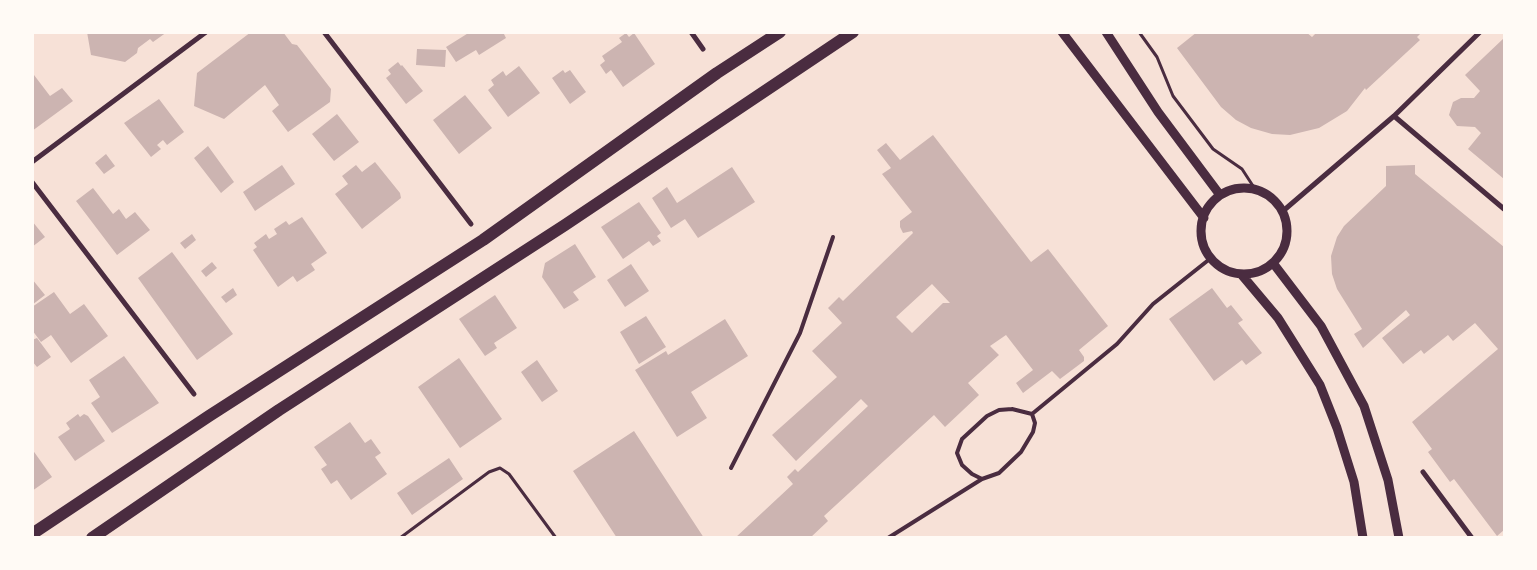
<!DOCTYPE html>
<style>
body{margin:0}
#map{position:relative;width:1537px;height:570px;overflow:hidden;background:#f7e1d7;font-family:Rubik,sans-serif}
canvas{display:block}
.frame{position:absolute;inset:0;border:34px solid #fffaf5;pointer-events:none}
</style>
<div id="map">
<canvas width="1537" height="570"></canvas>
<div class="frame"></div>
</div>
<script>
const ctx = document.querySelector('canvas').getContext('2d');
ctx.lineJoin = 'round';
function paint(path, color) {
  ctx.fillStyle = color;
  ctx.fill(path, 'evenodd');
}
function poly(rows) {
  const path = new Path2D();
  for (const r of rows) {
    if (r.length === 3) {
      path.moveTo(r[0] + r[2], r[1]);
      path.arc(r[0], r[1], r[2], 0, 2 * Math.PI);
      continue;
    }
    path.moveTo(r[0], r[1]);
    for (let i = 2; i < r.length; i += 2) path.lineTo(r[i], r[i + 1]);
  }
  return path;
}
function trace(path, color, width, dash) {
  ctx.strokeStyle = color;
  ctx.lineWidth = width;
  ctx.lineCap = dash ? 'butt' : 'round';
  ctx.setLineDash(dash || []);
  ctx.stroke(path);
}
paint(poly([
 [87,32,167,32,153,42,150,39,138,48,137,53,125,62,91,55],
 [251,32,283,32,292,44,297,45,331,89,330,102,288,132,272,111,279,105,265,85,224,119,194,106,197,73],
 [470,32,503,32,506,38,479,55,476,50,456,62,446,47],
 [1197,32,1306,32,1312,37,1317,32,1422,32,1417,37,1420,40,1366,90,1365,88,1347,111,1319,128,1290,135,1272,134,1251,128,1236,120,1221,107,1177,48],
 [626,33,629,37,634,33,655,64,623,87,611,70,606,74,600,65,605,61,602,56,622,42,619,38],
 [1504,38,1504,179,1468,149,1481,133,1475,127,1457,126,1449,115,1453,102,1461,98,1474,98,1480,91,1465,75],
 [417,49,446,50,445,67,416,65],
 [398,62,401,66,402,65,423,91,406,104,386,78,391,74,388,70],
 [519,66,540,93,508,117,488,90,494,85,491,80,503,71,506,76],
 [563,70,565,73,570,70,586,92,570,104,552,78],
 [34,75,50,96,62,88,73,101,32,131,32,76],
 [465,95,492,128,459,154,433,120],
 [159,99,184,132,167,145,163,140,157,145,161,149,151,157,124,123],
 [337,114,359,142,334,161,312,134],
 [933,135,1031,262,1048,249,1108,326,1079,350,1084,357,1084,361,1060,379,1052,371,1023,393,1016,383,1033,370,1006,335,990,346,999,355,968,383,979,395,945,427,934,415,824,516,828,521,810,538,735,538,793,484,787,477,795,469,798,472,868,406,861,399,796,461,772,435,837,377,812,351,842,323,828,308,839,297,843,301,913,233,912,231,903,233,900,227,900,221,912,212,882,174,891,168,877,150,886,143,900,160],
 [932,284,950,303,943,303,912,333,896,317],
 [208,146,234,182,221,193,194,158],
 [106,154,115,166,104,174,95,163],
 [375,162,400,193,401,198,362,229,335,194,348,184,342,176,356,165,362,172],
 [282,165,295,184,255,211,243,192],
 [1415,165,1415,174,1504,247,1504,530,1497,536,1454,479,1450,482,1428,452,1432,449,1412,422,1498,349,1475,323,1453,341,1448,335,1424,354,1421,350,1403,364,1382,338,1410,315,1406,310,1363,348,1354,334,1362,329,1337,289,1332,274,1331,256,1337,237,1344,226,1386,186,1386,166],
 [732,167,755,202,698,238,685,219,671,228,652,198,667,187,677,203],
 [93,188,113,214,119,209,126,219,135,212,150,230,117,255,76,201],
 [639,202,661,233,657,236,661,241,653,246,649,241,623,259,601,227],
 [302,217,327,253,311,264,315,270,297,282,293,276,278,287,253,250,257,247,254,243,266,234,269,239,277,234,274,229,286,221,289,225],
 [32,221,45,237,32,247],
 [192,234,196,240,185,249,180,243],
 [575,244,596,277,573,292,579,300,564,309,542,277,545,263],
 [172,252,233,334,197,360,138,278],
 [212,262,217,268,206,277,201,271],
 [631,264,649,291,625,307,607,280],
 [32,279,45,295,32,305],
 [233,288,237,295,226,303,221,297],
 [1212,288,1227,308,1231,305,1243,320,1238,323,1262,353,1246,365,1242,360,1214,381,1169,319],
 [54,292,70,314,84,304,108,336,71,363,51,335,41,342,32,330,32,307],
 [495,295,517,328,494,343,497,348,485,356,459,319],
 [646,316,666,347,639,364,620,332],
 [725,319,748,356,691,392,707,418,677,437,635,370,666,351,668,355],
 [37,338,51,357,37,367,32,361,32,340],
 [124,356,159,403,112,433,91,403,100,397,89,380],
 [459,358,502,419,460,448,418,387],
 [537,360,558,391,542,402,521,372],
 [78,414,80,417,84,414,88,416,105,441,75,461,58,437,70,429,66,423],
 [350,422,365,443,371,439,381,453,375,457,387,474,351,500,337,480,331,484,321,469,327,465,314,447],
 [634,431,704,538,617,538,573,471],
 [32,449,52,477,32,491],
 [449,458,463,479,412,515,397,493]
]), '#ccb4b1');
trace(poly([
 [1139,32,1157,57,1173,96,1213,149,1242,169,1255,189],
 [400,538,489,472,500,468,509,474,556,538],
 [1127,538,1143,538]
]), '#4a2c40', 3);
trace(poly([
 [1012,409,1032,414,1035,423,1033,432,1021,452,999,473,982,479,972,474,962,465,957,453,962,439,987,416,999,410,1012,409],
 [1032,414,1117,344,1153,304,1211,258],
 [731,468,800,333,833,237],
 [888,538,982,479]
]), '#4a2c40', 4);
trace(poly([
 [324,32,471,224],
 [691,32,703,49],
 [1394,116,1504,209],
 [32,162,206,32],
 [32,182,194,394],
 [1283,211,1394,116,1480,32],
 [1423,472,1472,538]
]), '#4a2c40', 5);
trace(poly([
 [1062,32,1204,218],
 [1106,32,1158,112,1220,195],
 [1244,231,43],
 [1273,263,1321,326,1364,406,1388,480,1399,538],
 [1241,274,1278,318,1320,385,1337,428,1354,482,1363,538]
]), '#4a2c40', 9);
trace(poly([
 [32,534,209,416,483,240,717,73,780,32],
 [92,538,279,410,565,225,853,32]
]), '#4a2c40', 12);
</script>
